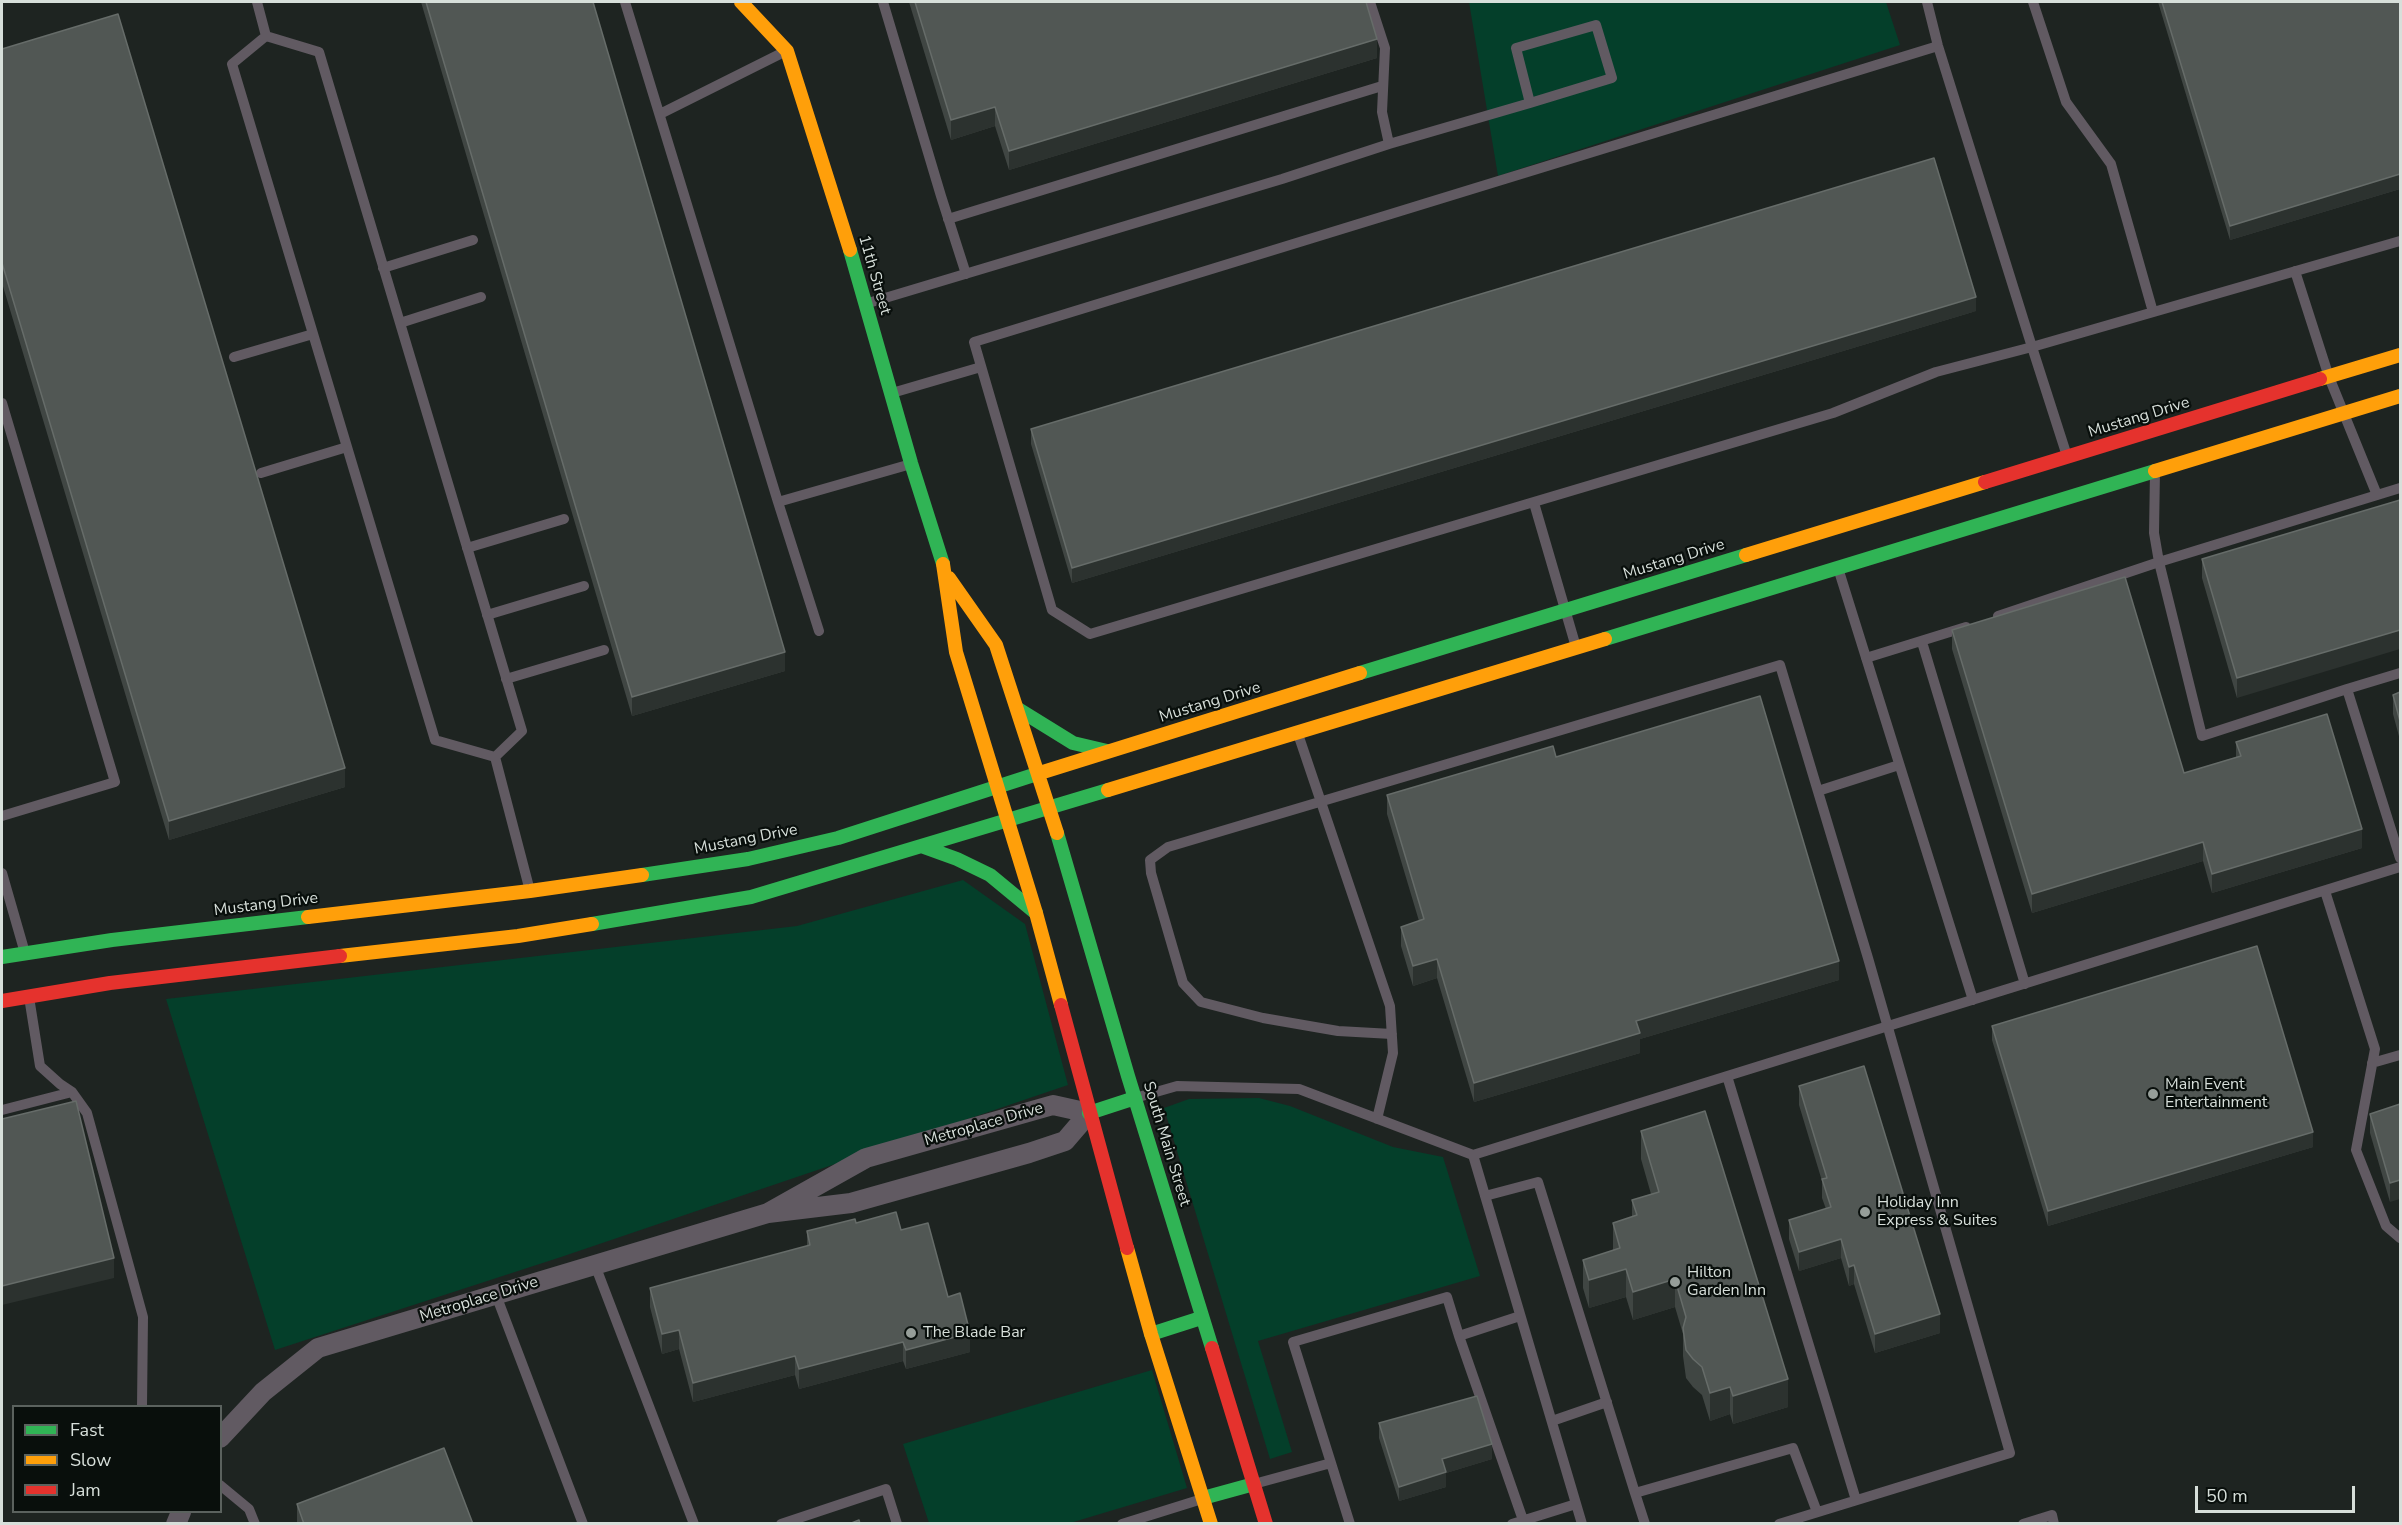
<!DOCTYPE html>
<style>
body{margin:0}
#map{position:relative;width:2402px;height:1525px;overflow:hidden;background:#1e2421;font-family:"Nunito Sans",sans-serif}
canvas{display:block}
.frame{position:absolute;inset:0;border:3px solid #d7dfda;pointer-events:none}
.legend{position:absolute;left:12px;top:1405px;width:210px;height:108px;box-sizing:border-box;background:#090f0c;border:2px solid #5b625e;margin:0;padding:8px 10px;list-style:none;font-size:18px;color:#d7dfda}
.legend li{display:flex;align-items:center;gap:12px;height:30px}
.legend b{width:30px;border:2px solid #5b625e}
.scale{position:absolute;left:2195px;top:1486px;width:160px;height:27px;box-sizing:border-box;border:3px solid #d7dfda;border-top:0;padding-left:8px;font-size:18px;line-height:21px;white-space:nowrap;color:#d7dfda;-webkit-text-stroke:4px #090f0c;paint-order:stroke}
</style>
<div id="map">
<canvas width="2402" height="1525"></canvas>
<div class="frame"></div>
<ul class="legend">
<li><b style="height:8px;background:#30b455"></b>Fast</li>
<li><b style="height:8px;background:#ff9f0a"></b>Slow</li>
<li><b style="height:8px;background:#e5322d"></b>Jam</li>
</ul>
<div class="scale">50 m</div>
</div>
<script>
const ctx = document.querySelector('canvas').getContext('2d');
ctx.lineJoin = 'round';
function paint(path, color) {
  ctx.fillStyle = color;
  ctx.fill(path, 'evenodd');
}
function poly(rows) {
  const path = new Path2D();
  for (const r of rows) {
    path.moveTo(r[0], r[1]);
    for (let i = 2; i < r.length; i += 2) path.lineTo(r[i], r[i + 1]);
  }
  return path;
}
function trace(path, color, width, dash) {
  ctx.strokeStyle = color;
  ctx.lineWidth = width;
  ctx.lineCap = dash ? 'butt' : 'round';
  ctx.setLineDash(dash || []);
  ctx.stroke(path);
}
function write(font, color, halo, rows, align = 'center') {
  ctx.font = font + ' "Nunito Sans",sans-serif';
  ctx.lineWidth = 4.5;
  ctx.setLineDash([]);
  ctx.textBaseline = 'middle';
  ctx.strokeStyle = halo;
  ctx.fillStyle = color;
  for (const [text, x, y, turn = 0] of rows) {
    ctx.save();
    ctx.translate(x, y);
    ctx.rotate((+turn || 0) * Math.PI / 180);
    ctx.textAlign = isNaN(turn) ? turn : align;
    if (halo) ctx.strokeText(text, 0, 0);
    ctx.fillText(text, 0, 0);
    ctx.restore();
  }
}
paint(poly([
 [1469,2,1886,2,1900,45,1498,176],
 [963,880,1025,924,1068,1085,561,1257,275,1350,166,999,797,926],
 [1259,1098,1290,1106,1393,1147,1443,1157,1480,1276,1258,1341,1292,1452,1270,1459,1164,1108,1189,1099],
 [1152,1370,1187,1488,1070,1523,929,1523,903,1444]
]), '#043f2a');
trace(poly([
 [257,2,266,36,319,52,522,731,495,757,530,891],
 [625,2,778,502],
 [883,2,941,196,966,274],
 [1927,2,1938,46,2032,347,1936,372,1833,413,1090,634,1052,610,974,342,1938,46],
 [2033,2,2066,102,2111,164,2153,312],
 [266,36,232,64,435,740,495,757],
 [660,114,784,52],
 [1389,144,1530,103,1612,78,1596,25,1516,48,1530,103],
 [948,219,1382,86],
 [383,268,473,240],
 [2295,271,2329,377,2377,495],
 [865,304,1282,179,1389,144,1382,112,1385,48,1370,2],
 [400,323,481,297],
 [234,357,313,334],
 [892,393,981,367],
 [2,403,115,782,2,816],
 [2067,456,2032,347,2400,241],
 [2155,471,2154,533,2159,562,2202,736,2347,689,2400,858],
 [261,473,347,447],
 [1534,503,1576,647],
 [467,548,564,519],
 [1838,568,1973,1000],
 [487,615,584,586],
 [1998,616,2159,562,2400,488],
 [819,631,778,502,911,464],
 [1922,642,2025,984],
 [1866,658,1966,627],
 [506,679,604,650],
 [2347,689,2400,673],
 [1298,734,1390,1006,1393,1053,1377,1119],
 [1818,791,1899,765],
 [2,873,25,953],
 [2325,891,2375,1049,2356,1150,2386,1226,2400,1238],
 [29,997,40,1066,60,1084,72,1092,87,1113,143,1317,142,1406],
 [1392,1034,1338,1031,1263,1018,1201,1002,1183,983,1151,873,1150,860,1168,847,1780,665,1868,958,2010,1453,1779,1524],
 [2372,1063,2400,1055],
 [1727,1076,1856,1500],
 [1135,1098,1177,1086,1299,1089,1473,1155,2400,867],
 [2,1110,72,1092],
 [1473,1155,1582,1524],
 [1485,1196,1538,1182,1635,1493,1793,1448,1817,1512],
 [595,1265,694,1524],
 [496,1295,583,1524],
 [1459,1336,1523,1520],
 [1552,1421,1607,1402],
 [1331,1463,1293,1342,1447,1297,1459,1336,1520,1316],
 [1254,1484,1331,1463,1350,1524],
 [220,1485,249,1509,255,1524],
 [1635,1493,1645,1524],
 [781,1524,886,1489,897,1524],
 [1122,1524,1202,1499],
 [1512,1524,1576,1504],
 [2023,1524,2052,1515,2054,1524]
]), '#615a62', 10);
trace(poly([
 [220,1438,263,1392,318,1348,768,1213,851,1203,1029,1153,1065,1141,1089,1113,1053,1105,866,1158,768,1213],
 [176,1524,181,1512]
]), '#615a62', 20);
trace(poly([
 [850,250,911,463,943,564],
 [1605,639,2155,471],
 [1360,673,1746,555],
 [1018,709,1073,743,1107,751],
 [1057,833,1128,1076,1212,1348],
 [921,846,957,859,990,875,1036,913],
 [642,875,748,859,838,838,1043,772],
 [592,924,751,897,1108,790],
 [2,957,112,940,308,917],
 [1089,1113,1135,1098],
 [1151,1334,1201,1318],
 [1203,1498,1254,1484]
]), '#30b455', 14);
trace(poly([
 [741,2,787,51,850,250],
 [2320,379,2400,355],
 [2155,471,2400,396],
 [1746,555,1985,482],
 [943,564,956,652,1036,913,1061,1005],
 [949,578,996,645,1057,833],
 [1043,772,1360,673],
 [1108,790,1605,639],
 [308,917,530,891,642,875],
 [340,956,518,936,592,924],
 [1127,1248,1151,1334,1211,1524]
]), '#ff9f0a', 14);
trace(poly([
 [1985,482,2320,379],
 [2,1001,110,983,340,956],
 [1061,1005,1127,1248],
 [1212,1348,1266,1524]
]), '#e5322d', 14);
paint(poly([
 [421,2,593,2,785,671,632,716],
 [909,2,1366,2,1377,58,1009,170,995,126,951,140],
 [2158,2,2400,2,2400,189,2230,240],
 [2,49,345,787,169,840,2,283],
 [1976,311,1072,583,1031,444,1031,429],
 [2400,500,2237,698,2202,578,2202,559],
 [1952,630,2184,773,2236,757,2236,742,2362,848,2212,893,2203,861,2032,913,1952,649],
 [2400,692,2400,740,2393,714,2393,695],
 [1556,757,1839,980,1640,1039,1640,1053,1474,1102,1437,978,1413,986,1401,946,1401,927,1419,921,1387,814,1387,795],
 [1992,1026,2313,1147,2048,1226,1992,1040],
 [1799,1086,1940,1333,1875,1353,1854,1284,1849,1286,1841,1258,1799,1271,1789,1239,1789,1220,1826,1209,1822,1198,1822,1181,1799,1105],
 [2400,1104,2390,1202,2370,1133,2370,1114],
 [1641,1131,1788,1407,1733,1424,1730,1414,1710,1421,1702,1395,1693,1387,1686,1378,1683,1356,1683,1334,1675,1307,1633,1320,1626,1297,1589,1308,1583,1288,1583,1260,1613,1251,1613,1223,1632,1217,1632,1200,1651,1194,1641,1159],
 [856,1223,901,1230,948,1297,970,1352,906,1369,903,1361,799,1389,795,1375,693,1402,679,1349,662,1354,650,1307,650,1288,807,1246,807,1231],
 [1379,1423,1492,1459,1446,1473,1446,1487,1399,1501,1379,1438],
 [297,1504,473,1524,297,1524]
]), '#404643');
paint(poly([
 [1377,39,1377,58,1009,170,1009,151],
 [995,107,995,126,951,140,951,120],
 [2400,174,2400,189,2230,240,2230,226],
 [1976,297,1976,311,1072,583,1072,568],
 [2400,630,2400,649,2237,698,2237,678],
 [785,652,785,671,632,716,632,697],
 [345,768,345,787,169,840,169,821],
 [2362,829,2362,848,2212,893,2212,874],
 [2203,842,2203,861,2032,913,2032,894],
 [1437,959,1437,978,1413,986,1413,966],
 [1839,961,1839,980,1640,1039,1640,1053,1474,1102,1474,1083,1636,1021],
 [2313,1132,2313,1147,2048,1226,2048,1211],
 [2400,1180,2400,1199,2390,1202,2390,1183],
 [1841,1239,1841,1258,1799,1271,1799,1252],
 [114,1258,114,1278,2,1305,2,1286],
 [1854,1265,1854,1284,1849,1286,1849,1267],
 [1626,1269,1626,1297,1589,1308,1589,1280],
 [1675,1279,1675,1307,1633,1320,1633,1292],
 [1940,1314,1940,1333,1875,1353,1875,1334],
 [679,1330,679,1349,662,1354,662,1334],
 [970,1333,970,1352,906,1369,906,1350],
 [903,1342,903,1361,799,1389,799,1369],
 [795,1356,795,1375,693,1402,693,1383],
 [1788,1379,1788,1407,1733,1424,1733,1396],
 [1730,1387,1730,1414,1710,1421,1710,1393],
 [1492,1444,1492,1459,1446,1473,1446,1487,1399,1501,1399,1487,1442,1459]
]), '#2c322f');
const building = poly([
 [426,2,593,2,785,652,632,697,426,2],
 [915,2,1366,2,1377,39,1009,151,995,107,951,120,915,2],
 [2162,2,2400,2,2400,174,2230,226,2162,2],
 [118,14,345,768,169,821,2,263,2,49,118,14],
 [1934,158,1976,297,1072,568,1031,429,1934,158],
 [2400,500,2400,630,2237,678,2202,559,2400,500],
 [2125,577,2184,773,2241,756,2236,742,2327,714,2362,829,2212,874,2203,842,2032,894,1952,630,2125,577],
 [2400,692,2400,721,2393,695,2400,692],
 [1760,696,1839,961,1636,1021,1640,1033,1474,1083,1437,959,1413,966,1401,927,1424,919,1387,795,1553,746,1556,757,1760,696],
 [2257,946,2313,1132,2048,1211,1992,1026,2257,946],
 [1864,1066,1940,1314,1875,1334,1854,1265,1849,1267,1841,1239,1799,1252,1789,1220,1831,1207,1822,1179,1827,1178,1799,1086,1864,1066],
 [76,1101,114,1258,2,1286,2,1119,76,1101],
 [2400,1104,2400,1180,2390,1183,2370,1114,2400,1104],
 [1705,1111,1788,1379,1733,1396,1730,1387,1710,1393,1702,1367,1693,1359,1686,1350,1683,1328,1686,1317,1675,1279,1633,1292,1626,1269,1589,1280,1583,1260,1620,1248,1613,1223,1637,1215,1632,1200,1659,1192,1641,1131,1705,1111],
 [896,1212,901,1230,928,1223,948,1297,960,1293,970,1333,906,1350,903,1342,799,1369,795,1356,693,1383,679,1330,662,1334,650,1288,810,1245,807,1231,855,1219,856,1223,896,1212],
 [1477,1396,1492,1444,1442,1459,1446,1472,1399,1487,1379,1423,1477,1396],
 [444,1448,473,1524,304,1524,297,1504,444,1448],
 [859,1520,860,1524,849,1524,859,1520]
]);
paint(building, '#515754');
trace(building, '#666c69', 1.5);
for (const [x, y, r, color] of [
 [2153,1094,6,"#969e99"],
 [1865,1212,6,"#969e99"],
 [1675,1282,6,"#969e99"],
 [911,1333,6,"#969e99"]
]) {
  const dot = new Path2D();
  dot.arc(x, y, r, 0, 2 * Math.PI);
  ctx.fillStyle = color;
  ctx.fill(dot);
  trace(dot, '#090f0c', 2);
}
write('16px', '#d7dfda', '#090f0c', [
 ["11th Street",874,275,74],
 ["Mustang Drive",2139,418,-17],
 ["Mustang Drive",1674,560,-17],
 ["Mustang Drive",1210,703,-17],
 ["Mustang Drive",746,840,-11],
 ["Mustang Drive",266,905,-7],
 ["Metroplace Drive",984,1125,-16],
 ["South Main Street",1166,1144,73],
 ["Metroplace Drive",479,1300,-17]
]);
write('16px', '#d7dfda', '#090f0c', [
 ["Main Event",2165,1085],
 ["Entertainment",2165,1103],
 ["Holiday Inn",1877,1203],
 ["Express & Suites",1877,1221],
 ["Hilton",1687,1273],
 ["Garden Inn",1687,1291],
 ["The Blade Bar",923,1333]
], 'left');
</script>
